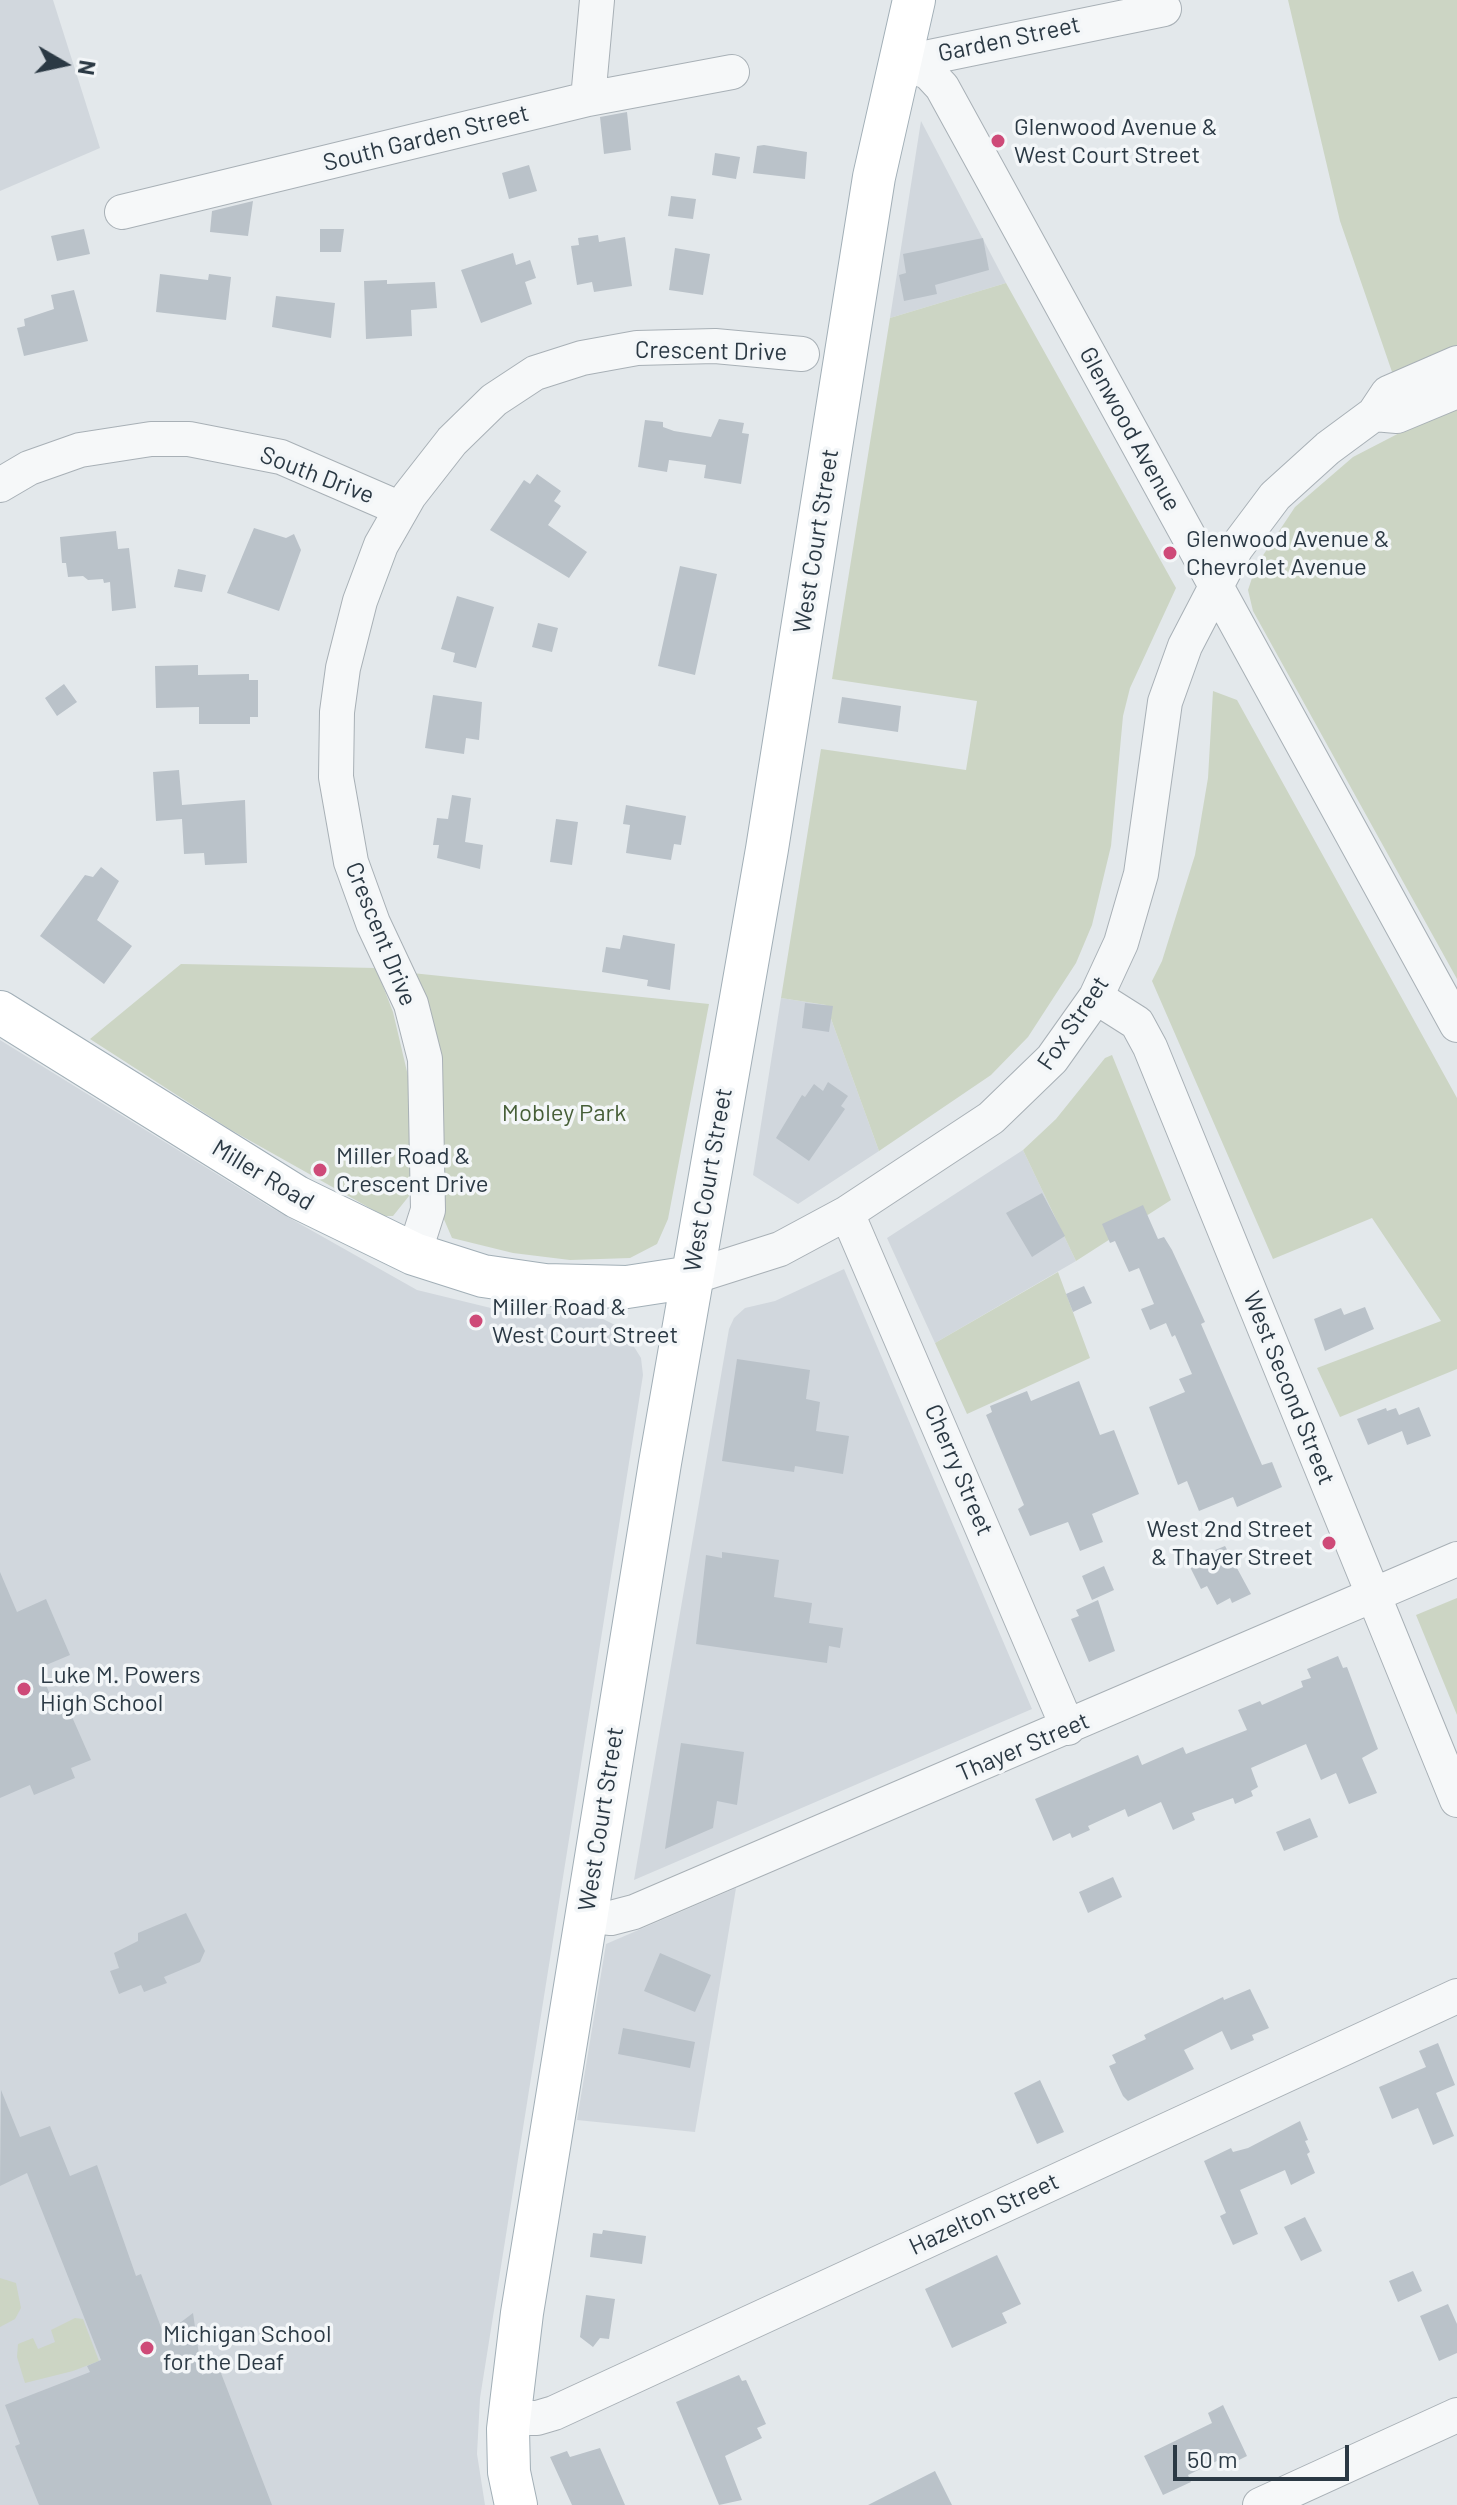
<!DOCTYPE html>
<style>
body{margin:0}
#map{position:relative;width:1457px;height:2505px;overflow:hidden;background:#e3e8eb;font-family:Barlow,sans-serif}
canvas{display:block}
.north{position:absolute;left:24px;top:24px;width:80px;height:80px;-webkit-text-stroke:6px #f3f6f8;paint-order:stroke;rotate:99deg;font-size:22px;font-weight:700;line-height:32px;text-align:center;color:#2b3944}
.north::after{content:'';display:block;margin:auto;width:28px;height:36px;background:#2b3944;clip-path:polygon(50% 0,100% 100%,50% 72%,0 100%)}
.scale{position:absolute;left:1173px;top:2445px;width:176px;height:36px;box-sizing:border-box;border:4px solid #2b3944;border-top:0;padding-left:10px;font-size:24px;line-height:28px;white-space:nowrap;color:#2b3944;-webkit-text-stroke:6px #f3f6f8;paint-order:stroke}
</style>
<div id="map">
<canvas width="1457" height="2505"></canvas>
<div class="north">N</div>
<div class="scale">50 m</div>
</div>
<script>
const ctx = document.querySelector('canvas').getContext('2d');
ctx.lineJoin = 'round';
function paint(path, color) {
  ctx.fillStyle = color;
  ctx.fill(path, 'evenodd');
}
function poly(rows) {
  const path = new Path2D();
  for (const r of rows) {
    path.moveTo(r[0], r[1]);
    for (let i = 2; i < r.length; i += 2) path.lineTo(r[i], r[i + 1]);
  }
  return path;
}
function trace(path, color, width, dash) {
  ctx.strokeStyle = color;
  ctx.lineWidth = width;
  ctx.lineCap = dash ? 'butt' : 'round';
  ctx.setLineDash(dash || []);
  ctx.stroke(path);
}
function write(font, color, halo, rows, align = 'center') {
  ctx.font = font + ' Barlow,sans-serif';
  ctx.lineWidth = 7;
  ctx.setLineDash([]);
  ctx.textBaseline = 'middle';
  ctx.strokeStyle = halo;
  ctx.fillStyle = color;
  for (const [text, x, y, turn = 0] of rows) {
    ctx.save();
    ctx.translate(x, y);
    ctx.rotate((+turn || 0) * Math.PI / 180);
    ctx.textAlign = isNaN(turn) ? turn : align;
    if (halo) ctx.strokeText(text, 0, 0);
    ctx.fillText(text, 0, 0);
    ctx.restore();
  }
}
paint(poly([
 [0,0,53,0,100,148,0,191],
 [921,121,1006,283,890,318],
 [781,998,826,1005,879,1151,798,1204,753,1175],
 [0,1040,270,1207,417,1290,495,1309,603,1319,623,1329,641,1358,643,1375,480,2398,477,2454,485,2505,0,2505],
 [1023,1150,1076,1261,935,1343,887,1238],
 [844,1269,1032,1709,634,1880,729,1329,734,1318,745,1308,775,1301],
 [736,1888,695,2132,577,2120,606,1944]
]), '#d1d7dd');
paint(poly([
 [1288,0,1457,0,1457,979,1253,611,1248,590,1256,566,1295,507,1353,457,1411,427,1340,221],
 [1006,283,1176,588,1130,688,1123,716,1111,846,1092,925,1076,963,1028,1037,991,1075,879,1151,826,1005,781,998,821,749,966,770,977,701,832,679,890,318],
 [1213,691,1237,700,1457,1098,1457,1369,1340,1417,1317,1368,1441,1321,1372,1218,1273,1259,1152,981,1162,961,1195,855,1208,778],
 [181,964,376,968,393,1012,408,1076,414,1133,409,1196,393,1216,384,1216,231,1130,90,1039],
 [412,973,709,1004,668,1219,657,1244,630,1258,570,1260,513,1253,452,1238,443,1217,439,1049,432,1017],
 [1112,1055,1171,1200,1076,1261,1023,1150,1056,1119,1105,1058],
 [1058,1272,1090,1358,967,1414,935,1343],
 [1457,1598,1457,1715,1416,1615],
 [0,2278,16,2283,21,2308,15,2319,0,2327],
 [75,2318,83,2319,99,2361,73,2371,25,2383,17,2357,18,2344,33,2338,38,2349,55,2342,51,2330]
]), '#ccd5c4');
paint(poly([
 [627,112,631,150,604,154,600,117],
 [764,145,807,152,805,179,753,173,757,146],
 [715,153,740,157,736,179,712,175],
 [529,165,537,191,509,199,502,173],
 [671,196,696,199,693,219,668,216],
 [253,201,248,236,210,232,212,211],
 [84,229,90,254,57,261,51,236],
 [320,229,344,229,341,252,320,252],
 [598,235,599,242,625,237,632,286,594,292,592,282,577,285,571,246,579,245,578,238],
 [983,238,989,270,935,285,937,294,904,301,899,275,906,273,903,254],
 [675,248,710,254,703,295,669,290],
 [513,253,516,265,530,260,536,278,525,282,532,304,481,323,461,270],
 [160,274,208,280,209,274,231,277,226,320,156,312],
 [387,280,387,284,435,282,437,308,411,310,412,336,366,339,364,281],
 [74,290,88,341,24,356,17,328,25,326,24,319,54,309,51,295],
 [276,296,335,303,331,338,272,327],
 [719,419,744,423,742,433,749,434,741,484,704,478,706,465,669,460,667,472,638,467,645,420,663,422,663,427,674,431,711,437],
 [537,474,561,491,554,501,561,506,548,525,587,552,569,578,490,530,524,480,530,484],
 [254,528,286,538,294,534,301,550,279,611,227,593],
 [116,531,118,549,129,548,136,608,112,611,110,582,104,583,103,579,88,580,83,576,68,577,66,563,62,563,60,537],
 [680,566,717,574,695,675,658,666],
 [178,569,206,575,202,592,174,587],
 [457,596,494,607,476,668,453,662,455,653,441,649],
 [538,623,558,628,552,652,532,647],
 [198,665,198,675,249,674,249,680,258,680,258,717,250,717,250,724,199,724,199,707,156,708,155,666],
 [64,684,77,702,57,716,45,698],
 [433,695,482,702,479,740,466,738,464,754,425,748],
 [842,697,901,706,898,732,838,723],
 [179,770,182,805,245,800,247,863,205,865,204,853,184,854,182,819,156,821,153,772],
 [452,795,471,798,465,842,483,845,480,869,437,858,439,845,433,845,437,818,448,819],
 [626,805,686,816,681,845,674,844,671,860,626,853,630,825,623,824],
 [556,819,578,822,572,865,550,862],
 [101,867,119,881,97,920,132,946,104,984,40,936,85,875,93,877],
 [623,935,675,944,670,990,647,986,648,980,602,972,606,947,620,949],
 [805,1003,833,1006,829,1032,802,1028],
 [828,1082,848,1096,841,1106,845,1109,809,1161,776,1138,802,1095,805,1097,814,1084,823,1091],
 [1042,1193,1065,1236,1032,1257,1006,1213],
 [1143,1205,1158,1239,1164,1237,1172,1250,1191,1291,1205,1322,1201,1324,1262,1465,1272,1462,1282,1487,1237,1507,1233,1497,1199,1511,1187,1481,1178,1485,1149,1407,1185,1392,1179,1379,1192,1374,1175,1335,1172,1337,1166,1323,1150,1330,1141,1309,1154,1304,1139,1268,1129,1272,1115,1241,1110,1243,1102,1224],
 [1084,1286,1092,1303,1073,1312,1066,1294],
 [1365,1307,1374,1329,1325,1351,1314,1319,1341,1308,1344,1315],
 [737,1359,810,1370,806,1399,820,1402,816,1431,849,1436,843,1474,795,1466,794,1472,722,1461],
 [1079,1381,1100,1435,1114,1430,1139,1494,1092,1514,1103,1542,1080,1551,1068,1522,1030,1536,1018,1509,1024,1505,986,1415,992,1412,990,1406,1027,1391,1031,1401],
 [1419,1407,1431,1436,1407,1445,1402,1431,1368,1445,1357,1419,1386,1408,1387,1411,1396,1408,1399,1415],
 [1225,1546,1251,1594,1232,1603,1230,1598,1217,1605,1207,1586,1201,1589,1190,1567,1198,1557],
 [722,1552,779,1560,774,1597,812,1603,809,1623,843,1628,840,1648,829,1646,827,1663,696,1644,706,1555,722,1558],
 [1104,1566,1114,1590,1092,1600,1082,1576],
 [0,1572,17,1612,46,1599,70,1655,39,1668,58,1714,69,1710,91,1760,71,1768,75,1778,34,1795,30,1785,0,1798],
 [1098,1600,1115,1651,1089,1662,1071,1619,1079,1616,1076,1610],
 [1338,1656,1343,1668,1347,1667,1378,1749,1362,1758,1377,1793,1349,1804,1336,1773,1321,1780,1306,1744,1251,1768,1258,1787,1251,1791,1253,1796,1235,1804,1233,1798,1192,1813,1195,1820,1173,1830,1161,1802,1128,1817,1125,1809,1088,1826,1090,1830,1072,1838,1070,1833,1053,1841,1035,1799,1138,1755,1142,1765,1183,1747,1186,1754,1247,1730,1238,1710,1260,1701,1262,1705,1303,1687,1301,1681,1311,1678,1307,1669],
 [681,1743,744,1752,737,1805,717,1801,713,1828,665,1849],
 [1310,1818,1318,1837,1284,1851,1276,1832],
 [1113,1877,1122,1897,1088,1913,1079,1892],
 [186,1913,205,1951,200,1962,164,1977,167,1983,144,1992,141,1985,119,1994,110,1971,119,1968,114,1953,138,1941,138,1933],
 [660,1953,711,1975,695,2012,644,1991],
 [1250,1989,1269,2028,1252,2035,1254,2040,1231,2050,1222,2031,1184,2050,1194,2069,1128,2101,1123,2096,1109,2066,1116,2063,1112,2055,1146,2039,1144,2035,1223,1997,1224,2000],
 [623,2028,695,2042,690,2068,618,2054],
 [1438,2043,1455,2085,1436,2093,1454,2136,1433,2145,1418,2108,1392,2119,1379,2087,1426,2067,1419,2051],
 [1040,2080,1064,2132,1037,2144,1014,2093],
 [1,2090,20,2137,50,2126,70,2176,97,2165,136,2276,141,2274,164,2335,193,2313,202,2375,219,2368,272,2505,39,2505,15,2446,20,2444,5,2405,90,2372,87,2366,101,2360,27,2173,0,2186],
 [1300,2121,1308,2140,1305,2141,1310,2152,1307,2154,1315,2173,1291,2185,1285,2170,1240,2190,1258,2234,1233,2245,1220,2216,1226,2213,1204,2161,1231,2148,1233,2152,1248,2148],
 [1305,2217,1322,2251,1301,2261,1284,2227],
 [603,2230,646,2236,642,2264,590,2257,593,2233,602,2234],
 [997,2255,1021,2304,1002,2313,1007,2323,952,2348,925,2289],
 [1413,2271,1422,2291,1398,2302,1389,2281],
 [586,2295,615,2299,609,2339,600,2338,593,2347,580,2337],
 [1448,2304,1457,2324,1457,2353,1439,2361,1420,2316],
 [739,2375,742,2381,746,2380,766,2424,757,2428,762,2438,725,2456,742,2500,719,2505,676,2402],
 [1223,2405,1247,2456,1225,2467,1221,2459,1188,2475,1191,2482,1163,2495,1144,2456,1212,2423,1208,2413],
 [600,2448,625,2505,572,2505,550,2457,567,2451,570,2457],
 [935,2471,952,2505,868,2505]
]), '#bac2c9');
const minor = poly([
 [901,63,928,72,942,87,1457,1025],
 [901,63,1164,9],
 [588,99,597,0],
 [122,212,588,99,732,72],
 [1374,414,1397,416,1457,391],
 [0,485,29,468,80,450,151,439,189,439,281,457,401,509],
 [1096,997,1137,1023,1150,1047,1457,1800],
 [847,1213,1068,1728],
 [414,1254,428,1210,425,1059,411,1004,373,923,351,862,336,777,337,712,343,668,360,601,381,545,409,496,452,441,494,400,535,373,582,358,637,348,715,346,802,354],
 [692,1277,780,1249,847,1213,991,1118,1052,1059,1096,997,1121,943,1141,874,1165,702,1185,646,1236,548,1275,496,1328,448,1374,414,1388,393,1457,363],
 [585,1915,611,1918,634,1912,1457,1559],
 [508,2418,537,2418,554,2413,1457,1996],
 [1260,2505,1457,2415]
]);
const major = poly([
 [0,1012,297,1197,414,1254,483,1276,545,1285,627,1287,692,1277],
 [516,2505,509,2472,508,2429,522,2313,660,1463,767,849,874,177,914,0]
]);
trace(minor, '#a8b0b6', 36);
trace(major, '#a2afb7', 44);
trace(minor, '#f6f8f9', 34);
trace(major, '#fff', 42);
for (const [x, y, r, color] of [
 [998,141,8,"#ce4a78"],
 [1170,553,8,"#ce4a78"],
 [320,1170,8,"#ce4a78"],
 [476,1321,8,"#ce4a78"],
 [1329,1543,8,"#ce4a78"],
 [24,1689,8,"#ce4a78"],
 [147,2348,8,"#ce4a78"]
]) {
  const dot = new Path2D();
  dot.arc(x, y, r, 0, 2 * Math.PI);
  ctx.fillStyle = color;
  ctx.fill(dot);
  trace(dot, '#f3f6f8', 3);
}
write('24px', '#2b3944', '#f3f6f8', [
 ["Garden Street",1009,39,-12],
 ["South Garden Street",426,138,-14],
 ["Crescent Drive",711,351,1],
 ["Glenwood Avenue",1130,429,61],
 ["South Drive",317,475,21],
 ["West Court Street",816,541,-81],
 ["Crescent Drive",381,934,68],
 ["Fox Street",1073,1023,-56],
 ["Miller Road",263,1175,31],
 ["West Court Street",708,1180,-80],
 ["West Second Street",1289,1388,68],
 ["Cherry Street",959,1470,67],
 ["Thayer Street",1023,1747,-23],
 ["West Court Street",601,1819,-81],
 ["Hazelton Street",984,2214,-25]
]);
write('24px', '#2b3944', '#f3f6f8', [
 ["Glenwood Avenue &",1014,127],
 ["West Court Street",1014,155],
 ["Glenwood Avenue &",1186,539],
 ["Chevrolet Avenue",1186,567],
 ["Miller Road &",336,1156],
 ["Crescent Drive",336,1184],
 ["Miller Road &",492,1307],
 ["West Court Street",492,1335],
 ["West 2nd Street",1313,1529,"right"],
 ["& Thayer Street",1313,1557,"right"],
 ["Luke M. Powers",40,1675],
 ["High School",40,1703],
 ["Michigan School",163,2334],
 ["for the Deaf",163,2362]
], 'left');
write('24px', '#475f38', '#f3f6f8', [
 ["Mobley Park",564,1113]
]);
</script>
